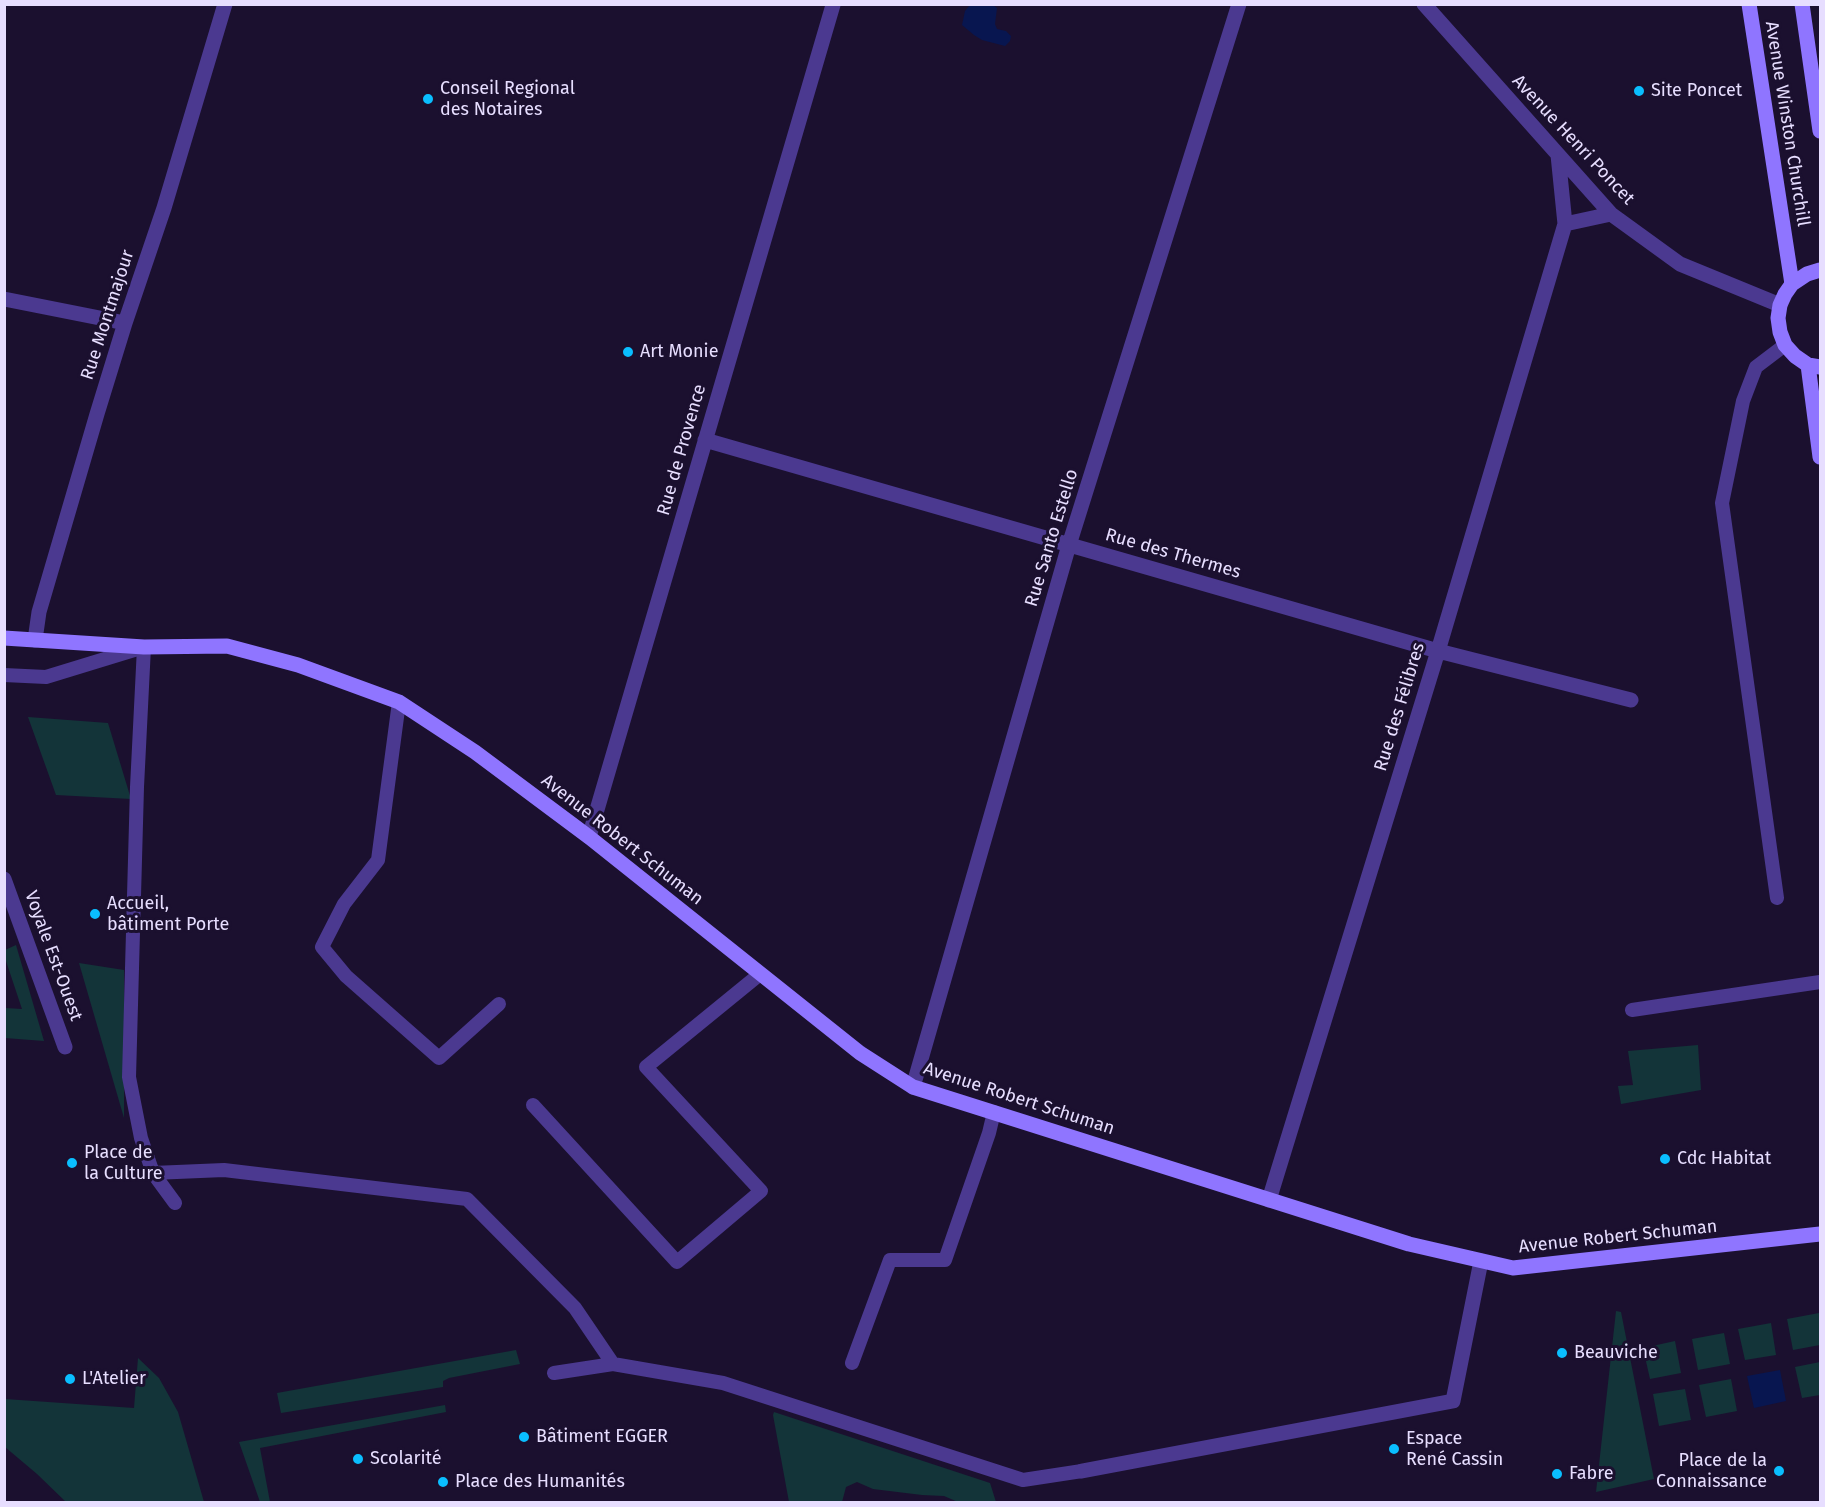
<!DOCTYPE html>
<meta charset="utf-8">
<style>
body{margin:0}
#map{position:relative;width:1825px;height:1507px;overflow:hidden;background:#1b102f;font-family:"Fira Sans",sans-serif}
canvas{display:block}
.frame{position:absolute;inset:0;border:6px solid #e7deff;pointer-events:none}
</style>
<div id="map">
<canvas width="1825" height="1507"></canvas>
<div class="frame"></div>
</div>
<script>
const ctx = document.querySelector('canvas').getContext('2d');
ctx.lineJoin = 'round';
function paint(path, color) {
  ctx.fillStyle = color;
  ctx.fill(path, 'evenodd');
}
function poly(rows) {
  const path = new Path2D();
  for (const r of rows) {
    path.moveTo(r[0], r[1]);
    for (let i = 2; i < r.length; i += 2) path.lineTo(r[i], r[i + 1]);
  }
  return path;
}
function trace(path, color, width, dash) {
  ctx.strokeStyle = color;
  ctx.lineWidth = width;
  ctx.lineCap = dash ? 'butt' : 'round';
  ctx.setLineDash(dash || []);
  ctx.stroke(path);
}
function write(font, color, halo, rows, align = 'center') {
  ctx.font = font + ' "Fira Sans",sans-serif';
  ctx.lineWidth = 6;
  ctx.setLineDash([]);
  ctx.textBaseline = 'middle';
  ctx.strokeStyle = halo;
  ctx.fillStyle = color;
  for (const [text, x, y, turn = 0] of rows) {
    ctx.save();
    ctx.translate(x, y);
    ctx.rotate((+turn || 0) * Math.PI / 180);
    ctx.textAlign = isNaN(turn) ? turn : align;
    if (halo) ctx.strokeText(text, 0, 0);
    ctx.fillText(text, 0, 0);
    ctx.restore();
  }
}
paint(poly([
 [28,717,108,723,131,799,56,795],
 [16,945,44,1041,5,1038,5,1008,22,1009,5,958,5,950],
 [79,963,124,970,124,1118],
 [1698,1045,1701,1090,1621,1104,1618,1086,1633,1085,1628,1051],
 [1616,1311,1621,1312,1654,1479,1596,1492],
 [1819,1313,1820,1345,1793,1350,1787,1319],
 [1771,1323,1776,1355,1745,1360,1738,1329],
 [1724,1333,1730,1364,1698,1370,1692,1339],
 [1675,1341,1681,1373,1650,1379,1643,1348],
 [516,1350,520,1364,449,1378,443,1381,443,1387,281,1413,277,1393],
 [138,1358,159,1378,178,1412,204,1502,66,1502,37,1474,5,1447,5,1399,134,1408],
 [1820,1362,1820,1395,1802,1398,1795,1367],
 [1731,1379,1737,1411,1706,1417,1699,1385],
 [1685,1389,1691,1420,1659,1426,1653,1394],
 [445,1405,446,1412,260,1448,270,1502,260,1502,239,1442],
 [774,1412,990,1483,996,1502,958,1502,944,1496,922,1495,873,1489,857,1482,846,1487,842,1502,789,1502,773,1415]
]), '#133439');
paint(poly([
 [970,5,993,5,997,8,995,24,997,29,1006,31,1011,36,1010,41,1005,46,982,40,974,35,962,25,965,11],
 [1780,1370,1786,1401,1754,1408,1747,1376]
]), '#081650');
trace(poly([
 [4,675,46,677,144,647,137,787,129,1077,141,1138,153,1173,175,1203],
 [399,702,378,860,344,904,322,947,346,976,439,1058,499,1004],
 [1777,898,1722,503,1743,401,1756,367,1785,345],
 [1632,1010,1820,982],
 [533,1105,677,1262,761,1191,646,1067,760,974],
 [153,1173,224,1170,467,1199,575,1308,613,1364],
 [852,1363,890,1260,945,1260,989,1133,994,1112],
 [554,1373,613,1364,723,1383,1023,1480,1082,1471]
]), '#4b3990', 14);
trace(poly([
 [1424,4,1611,214,1680,264,1780,305],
 [1558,155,1565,224],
 [4,299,125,323],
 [705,440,1438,651,1631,700],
 [35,640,39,612,97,414,125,323,164,208,225,4],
 [589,837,833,5],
 [4,879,65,1047],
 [913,1087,1069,545,1239,4],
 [1269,1200,1438,651,1565,224,1611,214],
 [1082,1471,1453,1401,1481,1261]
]), '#4b3990', 15);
trace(poly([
 [1749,4,1792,284],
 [1802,4,1820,131],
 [1820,270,1807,274,1792,284,1785,294,1780,305,1778,318,1780,332,1785,345,1795,356,1808,365,1820,367],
 [1808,365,1820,457],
 [4,638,144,647,227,646,298,665,399,702,475,752,589,837,860,1053,913,1087,1409,1244,1513,1268,1820,1234]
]), '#8f75ff', 15);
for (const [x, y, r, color] of [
 [1639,91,6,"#0abeff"],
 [428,99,6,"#0abeff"],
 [628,352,6,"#0abeff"],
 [95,914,6,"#0abeff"],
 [1665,1159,6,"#0abeff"],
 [72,1163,6,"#0abeff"],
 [1562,1353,6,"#0abeff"],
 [70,1379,6,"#0abeff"],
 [524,1437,6,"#0abeff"],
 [1394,1449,6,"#0abeff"],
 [358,1459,6,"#0abeff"],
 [1779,1471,6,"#0abeff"],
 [1557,1474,6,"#0abeff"],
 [443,1482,6,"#0abeff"]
]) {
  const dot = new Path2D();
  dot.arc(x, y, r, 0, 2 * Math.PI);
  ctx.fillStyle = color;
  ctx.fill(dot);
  trace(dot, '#1b102f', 2);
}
write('18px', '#e7deff', '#1b102f', [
 ["Conseil Regional",440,89],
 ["des Notaires",440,110],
 ["Site Poncet",1651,91],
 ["Art Monie",640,352],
 ["Accueil,",107,904],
 ["bâtiment Porte",107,925],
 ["Place de",84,1153],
 ["la Culture",84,1174],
 ["Cdc Habitat",1677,1159],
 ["Beauviche",1574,1353],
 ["L'Atelier",82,1379],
 ["Bâtiment EGGER",536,1437],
 ["Espace",1406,1439],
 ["René Cassin",1406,1460],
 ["Scolarité",370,1459],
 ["Place de la",1767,1461,"right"],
 ["Connaissance",1767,1482,"right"],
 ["Fabre",1569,1474],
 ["Place des Humanités",455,1482]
], 'left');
write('18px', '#e7deff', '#1b102f', [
 ["Avenue Winston Churchill",1787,124,81],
 ["Avenue Henri Poncet",1573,140,47],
 ["Rue Montmajour",108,315,-72],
 ["Rue de Provence",682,450,-74],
 ["Rue Santo Estello",1052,538,-73],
 ["Rue des Thermes",1173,554,16],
 ["Rue des Félibres",1400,707,-73],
 ["Avenue Robert Schuman",622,840,38],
 ["Voyale Est-Ouest",53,956,70],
 ["Avenue Robert Schuman",1019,1099,18],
 ["Avenue Robert Schuman",1618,1237,-6]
]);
</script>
